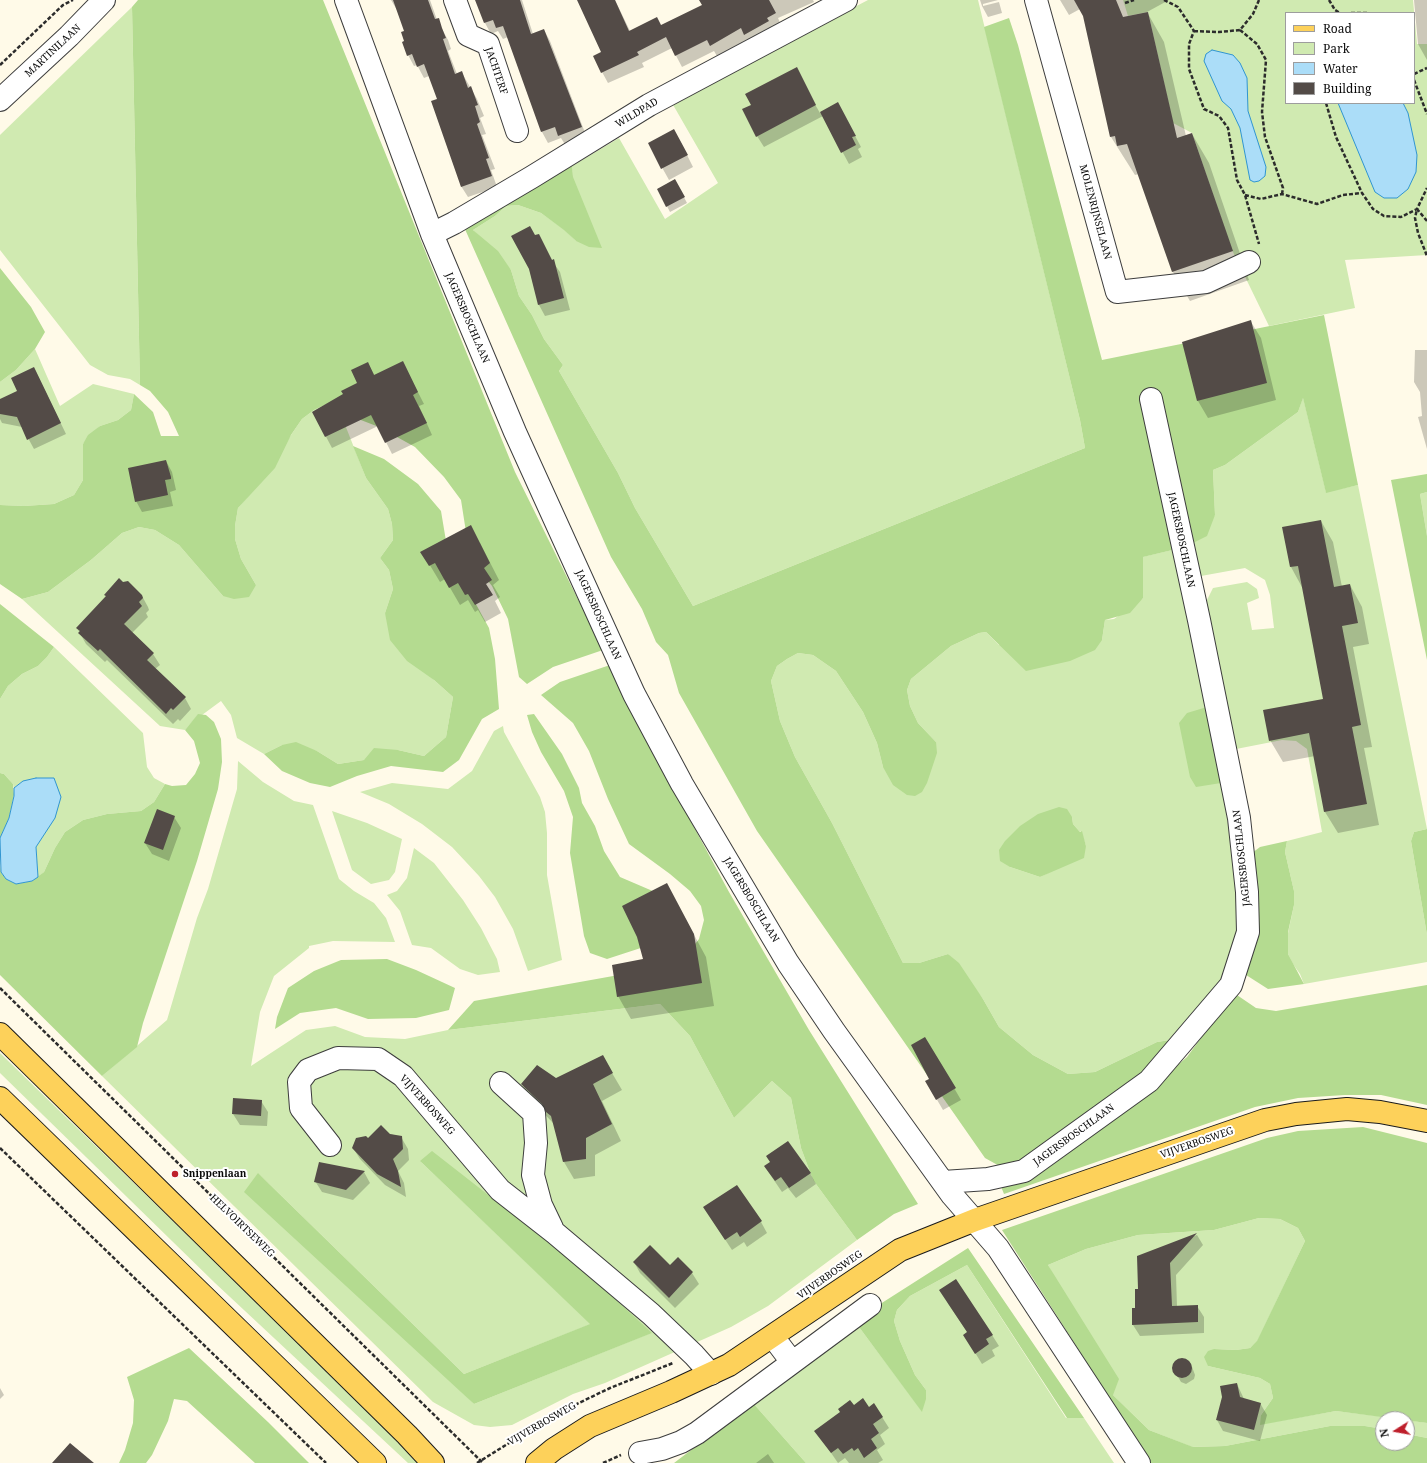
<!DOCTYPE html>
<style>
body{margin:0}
#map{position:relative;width:1427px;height:1463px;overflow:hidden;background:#fffae8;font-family:"Noto Serif",serif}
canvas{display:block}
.legend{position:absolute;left:1285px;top:12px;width:130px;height:92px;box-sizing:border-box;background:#fff;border:1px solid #9d9d9d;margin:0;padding:5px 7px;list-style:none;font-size:12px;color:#0a0a0a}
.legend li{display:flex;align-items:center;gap:8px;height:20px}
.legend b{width:20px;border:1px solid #9d9d9d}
.north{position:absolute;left:1375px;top:1411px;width:40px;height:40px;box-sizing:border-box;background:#fff;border:1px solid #9d9d9d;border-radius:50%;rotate:259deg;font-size:11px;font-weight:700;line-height:16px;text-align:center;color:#0a0a0a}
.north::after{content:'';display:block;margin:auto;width:14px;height:18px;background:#be1f2b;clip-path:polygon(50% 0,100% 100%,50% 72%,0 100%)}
</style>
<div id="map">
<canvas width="1427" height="1463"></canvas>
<ul class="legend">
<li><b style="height:5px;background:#fdd15a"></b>Road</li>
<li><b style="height:11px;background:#d0eab1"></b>Park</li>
<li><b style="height:11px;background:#abddf8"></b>Water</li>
<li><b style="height:11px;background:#534b47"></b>Building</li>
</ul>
<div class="north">N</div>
</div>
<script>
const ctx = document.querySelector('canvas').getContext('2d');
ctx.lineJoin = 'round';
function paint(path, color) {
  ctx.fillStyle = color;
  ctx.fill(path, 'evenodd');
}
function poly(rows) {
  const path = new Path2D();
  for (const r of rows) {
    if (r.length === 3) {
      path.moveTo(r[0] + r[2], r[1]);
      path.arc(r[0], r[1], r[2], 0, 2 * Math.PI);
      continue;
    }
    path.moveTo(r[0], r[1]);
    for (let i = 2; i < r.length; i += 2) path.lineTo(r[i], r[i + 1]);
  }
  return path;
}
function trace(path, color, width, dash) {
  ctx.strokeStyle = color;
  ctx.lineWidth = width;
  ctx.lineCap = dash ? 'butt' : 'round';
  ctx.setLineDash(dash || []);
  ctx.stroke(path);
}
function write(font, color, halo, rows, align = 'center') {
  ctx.font = font + ' "Noto Serif",serif';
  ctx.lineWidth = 4;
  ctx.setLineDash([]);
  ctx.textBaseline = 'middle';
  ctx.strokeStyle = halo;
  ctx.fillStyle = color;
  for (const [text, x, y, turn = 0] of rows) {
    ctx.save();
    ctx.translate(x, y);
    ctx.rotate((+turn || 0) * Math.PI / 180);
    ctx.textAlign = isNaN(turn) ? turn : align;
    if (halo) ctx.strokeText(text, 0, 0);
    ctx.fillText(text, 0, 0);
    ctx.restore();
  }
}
paint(poly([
 [868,0,978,0,1080,420,1085,448,693,606,635,508,618,473,559,371,563,365,544,339,532,315,519,296,511,270,473,230,495,216,506,206,518,205,541,213,565,230,576,241,572,166,619,138,665,219,718,183,672,103],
 [1123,0,1413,0,1417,44,1427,44,1427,255,1345,260,1355,308,1269,326,1232,250,1192,133,1173,123,1148,12,1128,16],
 [1286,13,1414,13,1414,103,1286,103],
 [132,7,140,385,130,379,108,375,90,365,0,250,0,135],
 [35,349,60,406,93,384,134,394,131,410,118,420,100,426,83,444,83,480,74,495,54,504,24,506,0,505,0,382,16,370],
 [1303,397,1326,492,1358,485,1427,829,1414,832,1411,841,1427,935,1427,962,1304,984,1300,974,1293,964,1288,954,1288,933,1294,905,1294,891,1285,852,1287,841,1322,832,1307,749,1296,741,1282,740,1231,750,1205,604,1213,588,1247,582,1257,589,1259,598,1247,603,1252,630,1274,628,1270,595,1265,580,1245,568,1201,576,1195,583,1221,783,1237,875,1240,925,1224,982,1183,1038,1157,1042,1095,1072,1068,1074,1033,1055,999,1027,983,999,948,954,919,963,903,963,832,823,795,757,780,721,771,681,777,666,787,659,798,653,813,655,836,671,863,712,877,743,883,767,936,742,918,723,910,706,907,690,911,679,951,646,979,633,986,632,999,645,1102,640,1105,620,1114,619,1143,598,1142,557,1185,547,1215,515,1213,470,1225,465,1298,412],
 [1072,817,1073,824,1080,832,1081,831,1086,846,1054,870,1040,877,1010,867],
 [327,404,340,412,366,478,388,509,392,524,393,540,380,558,389,570,393,589,385,613,434,680,453,697,446,737,424,756,398,750,364,760,338,764,317,751,282,745,264,754,237,738,231,715,221,701,202,715,198,715,185,730,160,726,22,599,48,592,91,560,122,533,139,527,155,530,179,545,223,596,256,585,241,559,235,539,235,526,238,508,255,488,302,419,314,410],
 [1427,492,1427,536,1420,494],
 [54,647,143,733,147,767,154,778,165,784,154,802,141,811,107,814,83,820,65,832,55,848,44,872,38,877,36,847,44,834,23,781,14,788,13,784,4,774,0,773,0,699,8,686,22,674,38,666,47,657],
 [503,726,504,732,540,797,545,812,547,833,547,875,562,960,528,971,513,929,495,897,479,876,452,847,422,824,389,804,360,792,392,783,448,789,472,771,494,731],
 [238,761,263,782,294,801,313,805,339,879,354,891,374,903,386,918,395,942,333,941,309,946,309,948,274,976,260,1012,251,1066,306,1030,335,1026,365,1037,405,1039,448,1030,660,1004,690,1036,734,1118,772,1081,791,1098,801,1148,813,1180,857,1240,768,1306,731,1327,605,1383,573,1394,512,1425,490,1427,474,1425,433,1402,102,1076,167,1020,197,918,208,889,237,789],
 [420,1161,651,1333,474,1404,258,1173,464,1374,591,1324],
 [332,811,367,823,402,839,395,872,389,880,371,884,352,870],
 [414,848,434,863,463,900,481,928,497,959,500,972,478,975,460,969,431,948,412,945,400,911,387,895,397,891,407,878],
 [0,1053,181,1229,420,1463,408,1463,215,1283,0,1073],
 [1259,1218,1280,1219,1298,1228,1305,1241,1257,1342,1250,1348,1236,1350,1214,1349,1208,1366,1260,1378,1270,1384,1273,1398,1261,1415,1261,1424,1336,1411,1402,1419,1383,1419,1383,1429,1365,1426,1330,1426,1225,1446,1192,1447,1149,1430,1113,1395,1048,1265,1086,1249,1138,1235,1214,1230],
 [967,1265,1066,1418,1084,1418,1114,1463,806,1463,753,1403,859,1327,922,1411,926,1390,915,1375,900,1341,894,1321,897,1310,910,1296],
 [1407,1420,1427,1423,1427,1438,1407,1434]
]), '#d0eab1');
paint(poly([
 [138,0,323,0,515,472,603,650,553,667,527,684,519,677,508,619,492,586,484,576,466,532,461,500,444,477,415,447,379,427,340,412,327,404,314,410,302,419,291,435,275,468,238,508,235,526,235,539,241,559,256,585,249,597,234,599,223,596,179,545,155,530,139,527,122,533,91,560,48,592,22,599,0,584,0,505,24,506,54,504,74,495,83,480,83,444,88,435,100,426,118,420,131,410,134,394,153,412,161,436,179,436,168,412,150,391,140,385,132,7],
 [1009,18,1018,45,1102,360,1324,315,1358,485,1326,493,1303,398,1298,412,1225,465,1213,470,1215,515,1207,536,1185,547,1143,557,1143,598,1130,613,1105,620,1102,640,1095,650,1070,661,1026,671,986,632,979,633,951,646,911,679,907,690,910,706,918,723,936,742,937,753,927,783,922,792,915,796,907,795,893,785,883,767,877,743,863,712,836,671,813,655,798,653,787,659,777,666,771,681,780,721,795,757,832,823,903,963,919,963,948,954,959,963,983,999,999,1027,1033,1055,1068,1074,1095,1072,1157,1042,1183,1038,1141,1078,1014,1166,1003,1168,985,1158,757,831,679,693,668,655,656,642,642,609,611,557,464,227,572,166,573,177,602,248,589,247,576,241,564,230,541,213,518,205,506,206,495,216,473,230,498,251,511,270,519,296,532,315,544,339,563,365,559,371,618,473,635,508,693,606,1085,448,1080,420,984,27],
 [0,268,31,307,45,332,35,349,16,370,0,382],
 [353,446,384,459,418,484,441,511,448,553,489,628,495,659,499,709,482,719,459,760,443,772,391,766,357,776,330,787,310,783,282,771,264,754,282,745,296,742,317,751,338,764,364,760,374,748,398,750,424,756,446,737,453,697,434,680,407,661,390,640,385,613,393,589,389,570,380,558,393,540,392,524,388,509,366,478],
 [1427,474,1427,492,1420,494,1427,536,1427,660,1391,480],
 [0,604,54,647,47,657,38,666,22,674,8,686,0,699],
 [610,665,654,753,729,892,809,1030,918,1204,894,1214,857,1240,813,1180,801,1148,791,1098,772,1081,734,1118,690,1036,660,1004,448,1030,474,1001,641,971,688,953,699,939,704,920,701,906,690,891,670,874,629,844,608,799,589,751,573,723,541,695,560,682],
 [1207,707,1221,783,1196,787,1190,777,1179,723,1187,713],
 [198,714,206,715,214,722,221,739,222,762,218,789,197,861,143,1023,137,1047,102,1076,0,975,0,866,1,872,6,879,16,884,32,881,44,872,55,848,65,832,83,820,107,814,141,811,154,802,165,784,172,786,186,785,195,774,200,763,194,741,185,730],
 [534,714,562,754,579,788,582,803,595,826,604,851,620,877,662,895,653,944,607,959,590,953,584,936,570,853,573,817,564,791,541,752,532,732,527,715],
 [0,773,4,774,13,784,14,795,9,818,0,838],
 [1059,807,1067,809,1072,817,1073,824,1080,832,1082,831,1086,846,1084,858,1040,877,1010,867,1000,861,999,850,1005,841,1020,826,1038,814],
 [1427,829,1427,935,1411,841,1414,832],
 [1287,841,1285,852,1294,891,1294,905,1288,932,1288,954,1304,984,1268,989,1243,973,1252,853,1260,847],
 [387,959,416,970,455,988,449,1010,416,1018,368,1019,336,1008,300,1013,275,1029,277,1017,288,988,314,971,341,960],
 [1427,985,1427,1105,1381,1095,1345,1095,1298,1098,1255,1107,1004,1194,1000,1184,1019,1181,1047,1169,1124,1111,1187,1057,1234,993,1256,1008,1276,1011],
 [1363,1127,1427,1143,1427,1423,1336,1411,1260,1425,1261,1415,1273,1398,1270,1384,1260,1378,1208,1366,1204,1357,1208,1351,1214,1349,1236,1350,1250,1348,1257,1341,1305,1241,1298,1228,1280,1219,1259,1218,1214,1230,1138,1235,1086,1249,1048,1265,1119,1379,1113,1395,1149,1430,1193,1447,1225,1446,1330,1426,1365,1426,1383,1429,1383,1443,1407,1443,1407,1434,1427,1438,1427,1463,1151,1463,1002,1230,1267,1138,1298,1131],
 [432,1151,578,1265,652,1333,474,1404,244,1192,258,1173,464,1374,590,1324,420,1161],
 [968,1248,1084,1418,1067,1418,967,1265,910,1296,897,1310,894,1321,900,1341,915,1375,926,1390,926,1399,922,1412,859,1327,863,1315],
 [189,1348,268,1422,309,1463,255,1463,187,1401,174,1399,168,1421,152,1455,146,1463,119,1463,125,1450,133,1423,134,1400,127,1377],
 [753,1403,806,1463,674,1463]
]), '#b4db90');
const water = poly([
 [1212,50,1233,55,1240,63,1247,78,1248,111,1266,167,1265,176,1259,181,1254,182,1250,180,1240,128,1231,109,1222,101,1204,61,1206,54,1212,50],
 [1338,103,1403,103,1408,113,1417,155,1416,172,1408,189,1397,198,1384,198,1375,192,1338,103],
 [36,778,54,778,61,797,55,818,36,847,38,877,32,881,16,884,6,879,1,872,0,838,9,818,14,796,14,788,23,781,36,778]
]);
paint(water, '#abddf8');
trace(water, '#3095d1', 1);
paint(poly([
 [391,0,430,0,437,20,448,40,451,49,448,51,457,74,462,73,477,99,484,116,480,118,486,134,482,135,495,169,491,170,497,187,468,197,461,186,438,99,429,76,424,78,417,65,414,66,408,55,405,31,397,10],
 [476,0,522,0,533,34,544,30,550,41,587,138,566,146,561,138,548,143,542,132,508,37,503,39,498,31,491,34,485,23],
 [586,0,615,0,630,31,661,26,703,6,700,0,813,0,814,2,778,18,781,25,751,45,748,39,717,56,714,51,682,67,672,48,642,63,644,67,608,83,602,72,602,53],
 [980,0,998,0,983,4,983,6,999,2,1002,13,988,17,982,6],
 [1060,0,1169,0,1147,12,1164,42,1186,136,1192,134,1209,163,1249,280,1190,301,1173,272,1139,174,1135,175,1111,137,1084,16,1080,9,1069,15],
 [1414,0,1427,0,1427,60,1418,44],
 [813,101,820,113,844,115,861,147,858,149,862,157,849,164,823,116,764,147,757,136],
 [680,141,693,167,669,180,649,144],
 [675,180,687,203,670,212,658,189],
 [535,237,560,272,570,310,545,316,539,305,529,268],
 [1251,322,1261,338,1276,400,1208,418,1198,401],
 [1415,350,1427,350,1427,449,1418,417,1422,416,1420,392,1414,382],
 [403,363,424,404,419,406,432,435,392,454,378,426,332,448,313,412,345,395,359,384,368,364,375,376],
 [34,368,66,434,34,449,22,427,2,423,0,419,0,400,18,391],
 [166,461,172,472,176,490,170,492,173,506,142,512,136,501],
 [1321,521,1333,542,1342,587,1350,585,1362,607,1369,644,1353,647,1372,747,1364,748,1379,825,1338,833,1325,812,1315,756,1283,762,1270,740,1325,700,1303,589,1291,567,1283,528],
 [480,543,499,580,493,585,500,597,495,601,501,613,485,622,478,610,475,612,468,600,460,605,445,579,440,582,422,552],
 [105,595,142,596,148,607,149,610,146,613,148,617,132,633,153,654,160,665,155,669,185,698,191,709,180,721,178,719,173,724,107,660,105,662,86,644,77,628,106,597],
 [174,817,181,828,169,861,152,854,145,843],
 [679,907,706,957,714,1006,631,1019,618,996,645,960],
 [925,1038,961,1100,943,1110,926,1081,931,1079],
 [602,1056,622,1090,602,1101,621,1141,595,1155,595,1176,574,1179,564,1162,554,1124,532,1101,522,1084,556,1079],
 [261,1101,268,1112,267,1126,240,1125,233,1114],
 [390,1134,401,1137,408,1149,409,1160,398,1171,404,1183,406,1197,385,1185,360,1159,353,1148,368,1140],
 [320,1163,364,1172,370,1183,353,1200,322,1192,315,1181],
 [765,1167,810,1173,816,1184,796,1198,788,1188,782,1192],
 [711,1218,761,1222,767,1233,747,1247,744,1242,732,1250],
 [1197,1235,1203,1245,1176,1275,1177,1307,1197,1306,1204,1317,1204,1333,1140,1336,1133,1325,1139,1290,1138,1257],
 [678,1259,692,1273,699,1284,675,1308,640,1273,634,1262,670,1267],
 [947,1302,992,1335,999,1346,992,1350,995,1356,982,1364,971,1346,968,1333],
 [1183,1359,1191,1364,1195,1375,1194,1379,1186,1384,1181,1382,1173,1368,1174,1364],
 [1237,1384,1244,1399,1260,1403,1267,1415,1260,1441,1223,1431,1217,1420],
 [0,1388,4,1395,0,1399],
 [854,1406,869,1408,882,1417,889,1428,880,1435,885,1444,877,1450,883,1460,878,1463,849,1463,845,1458,838,1463,816,1431],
 [768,1454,774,1463,756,1463]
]), '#0003');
paint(poly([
 [393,0,428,0,435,19,439,18,442,28,446,38,443,39,455,74,462,71,468,88,471,86,478,105,475,106,480,122,477,124,489,158,486,159,492,176,461,187,431,101,437,99,424,64,417,67,412,54,407,56,402,42,404,41,401,32,404,31],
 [475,0,520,0,531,34,544,29,582,127,558,136,555,127,541,132,503,26,496,28,493,20,484,23],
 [577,0,615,0,629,31,657,17,661,25,702,5,699,0,769,0,776,13,767,18,769,21,744,35,741,28,710,46,707,40,675,56,666,37,637,52,639,55,601,73,593,56,601,52],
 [1074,0,1116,0,1123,17,1148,12,1177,138,1192,133,1233,251,1172,272,1127,144,1117,146,1115,136,1110,137,1083,16],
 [797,67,816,105,756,137,742,109,751,105,745,94],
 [838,102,856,136,852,137,856,145,841,153,820,112],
 [674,129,688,155,661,169,648,143],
 [675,179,685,197,666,207,657,189],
 [530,226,535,235,539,234,552,260,554,259,564,298,538,305,529,269,511,236],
 [1251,320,1267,383,1197,401,1182,342],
 [403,361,418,392,413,395,427,423,385,443,371,415,325,437,312,412,343,394,341,391,357,383,351,370,368,362,374,375],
 [34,367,61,423,27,440,17,417,0,414,0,399,17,391,11,378],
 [166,460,171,477,171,479,165,480,168,495,135,502,128,468],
 [1321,520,1334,587,1350,584,1358,623,1342,626,1361,725,1352,727,1367,804,1324,812,1309,733,1269,741,1263,710,1323,699,1298,566,1290,567,1282,527],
 [471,525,490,563,484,568,492,580,486,584,493,595,475,605,468,594,465,595,458,583,449,588,435,563,429,566,420,552],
 [119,578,123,582,128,581,142,595,143,598,139,602,142,606,124,624,154,653,147,660,186,697,173,710,171,708,166,714,100,649,98,651,78,633,80,631,76,628,106,596,104,595],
 [157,809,175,816,163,850,144,843],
 [667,883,694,934,702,983,617,997,612,965,643,959,637,937,622,906],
 [925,1037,956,1088,936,1100,925,1081,929,1079,911,1045],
 [603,1055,613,1073,593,1084,612,1124,586,1138,586,1159,563,1162,551,1116,546,1112,542,1104,521,1084,537,1065,556,1078],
 [233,1098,262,1100,261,1116,232,1114],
 [381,1125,390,1134,402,1136,403,1149,393,1159,398,1171,401,1187,377,1174,352,1148,356,1138,366,1136,368,1138],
 [788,1141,811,1173,789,1188,781,1177,775,1181,764,1166,770,1162,766,1156],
 [319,1162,365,1171,346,1190,314,1182],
 [737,1185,762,1221,740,1237,737,1232,725,1240,703,1207],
 [1197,1233,1170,1263,1172,1306,1198,1305,1198,1322,1132,1325,1132,1308,1135,1308,1135,1289,1138,1289,1137,1256],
 [650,1245,670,1265,678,1257,693,1272,669,1298,633,1262],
 [956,1279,993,1335,986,1339,989,1344,975,1354,963,1335,967,1332,939,1290],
 [1182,1368,10],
 [1237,1383,1240,1397,1261,1403,1254,1430,1216,1420,1222,1397,1220,1386],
 [863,1398,869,1407,874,1403,883,1417,873,1424,879,1433,871,1439,877,1448,864,1458,858,1448,854,1451,852,1448,843,1454,838,1448,831,1453,814,1431,840,1412,838,1409,850,1400,854,1405],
 [70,1443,94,1463,52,1463]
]), '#534b47');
const minor = poly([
 [346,0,432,234,515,432,634,694,682,784,788,963,834,1031,952,1195,998,1248,1139,1463],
 [455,0,468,35,488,44,517,131],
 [1036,0,1117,292,1206,282,1249,262],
 [0,100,69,36,104,0],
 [432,234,454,223,532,177,649,105,846,0],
 [501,1083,534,1113,536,1143,533,1175,541,1205,552,1228],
 [330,1145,301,1108,299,1082,308,1070,338,1058,378,1059,403,1076,500,1190,555,1233,651,1314,694,1355,711,1374],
 [943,1182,988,1179,1024,1171,1149,1081,1231,985,1248,932,1247,892,1239,818,1199,620,1151,399],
 [773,1337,792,1362],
 [640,1453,662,1449,681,1442,697,1433,870,1305]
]);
const major = poly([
 [0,1034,407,1435,433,1463],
 [0,1098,375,1463],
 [537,1463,554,1449,590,1426,671,1392,729,1365,900,1250,975,1220,1265,1120,1296,1114,1347,1109,1380,1112,1427,1121]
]);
trace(minor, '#3d3d3d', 24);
trace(major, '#1b1b1b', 24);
trace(poly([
 [1164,0,1178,7,1194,31,1189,44,1189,69,1204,109,1219,116,1228,128,1237,180,1245,195,1259,244],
 [1329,0,1335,10,1340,13],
 [1125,3,1134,0],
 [1351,13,1367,13],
 [1240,30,1257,44,1266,60,1262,112,1265,137,1283,188,1282,194],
 [1194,31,1219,32,1240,30,1253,14,1259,0],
 [0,65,63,5,73,0],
 [1414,74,1427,68],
 [1414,80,1427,114],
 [1326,103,1336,137,1362,193,1373,209,1384,216,1401,217,1417,209,1427,188],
 [1245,195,1261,199,1282,194,1317,204,1343,195,1362,193],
 [1427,221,1417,209,1415,218,1418,233,1427,256],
 [0,988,483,1463],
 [0,1148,326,1463],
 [477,1463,554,1415,610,1388,673,1363],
 [603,1463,621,1455]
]), '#2c2c2c', 2.5, [4, 2]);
trace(minor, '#fff', 22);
trace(major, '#fdd15a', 22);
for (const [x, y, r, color] of [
 [175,1174,4,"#be1f2b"]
]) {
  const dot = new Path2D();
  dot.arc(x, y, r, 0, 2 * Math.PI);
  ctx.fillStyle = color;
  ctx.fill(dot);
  trace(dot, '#fff', 1.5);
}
write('10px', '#0a0a0a', '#fff', [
 ["MARTINILAAN",53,51,-43],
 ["JACHTERF",496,71,71],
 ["WILDPAD",637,113,-31],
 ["MOLENRIJNSELAAN",1095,212,75],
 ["JAGERSBOSCHLAAN",467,318,67],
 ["JAGERSBOSCHLAAN",1181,540,78],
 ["JAGERSBOSCHLAAN",598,615,66],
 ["JAGERSBOSCHLAAN",1242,858,-96],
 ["JAGERSBOSCHLAAN",751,900,59],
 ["VIJVERBOSWEG",427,1105,48],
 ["JAGERSBOSCHLAAN",1074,1135,-36],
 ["VIJVERBOSWEG",1197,1143,-19],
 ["HELVOIRTSEWEG",242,1226,44],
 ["VIJVERBOSWEG",830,1275,-35],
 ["VIJVERBOSWEG",542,1424,-30]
]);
write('bold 10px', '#0a0a0a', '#fff', [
 ["Snippenlaan",183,1174]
], 'left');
</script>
